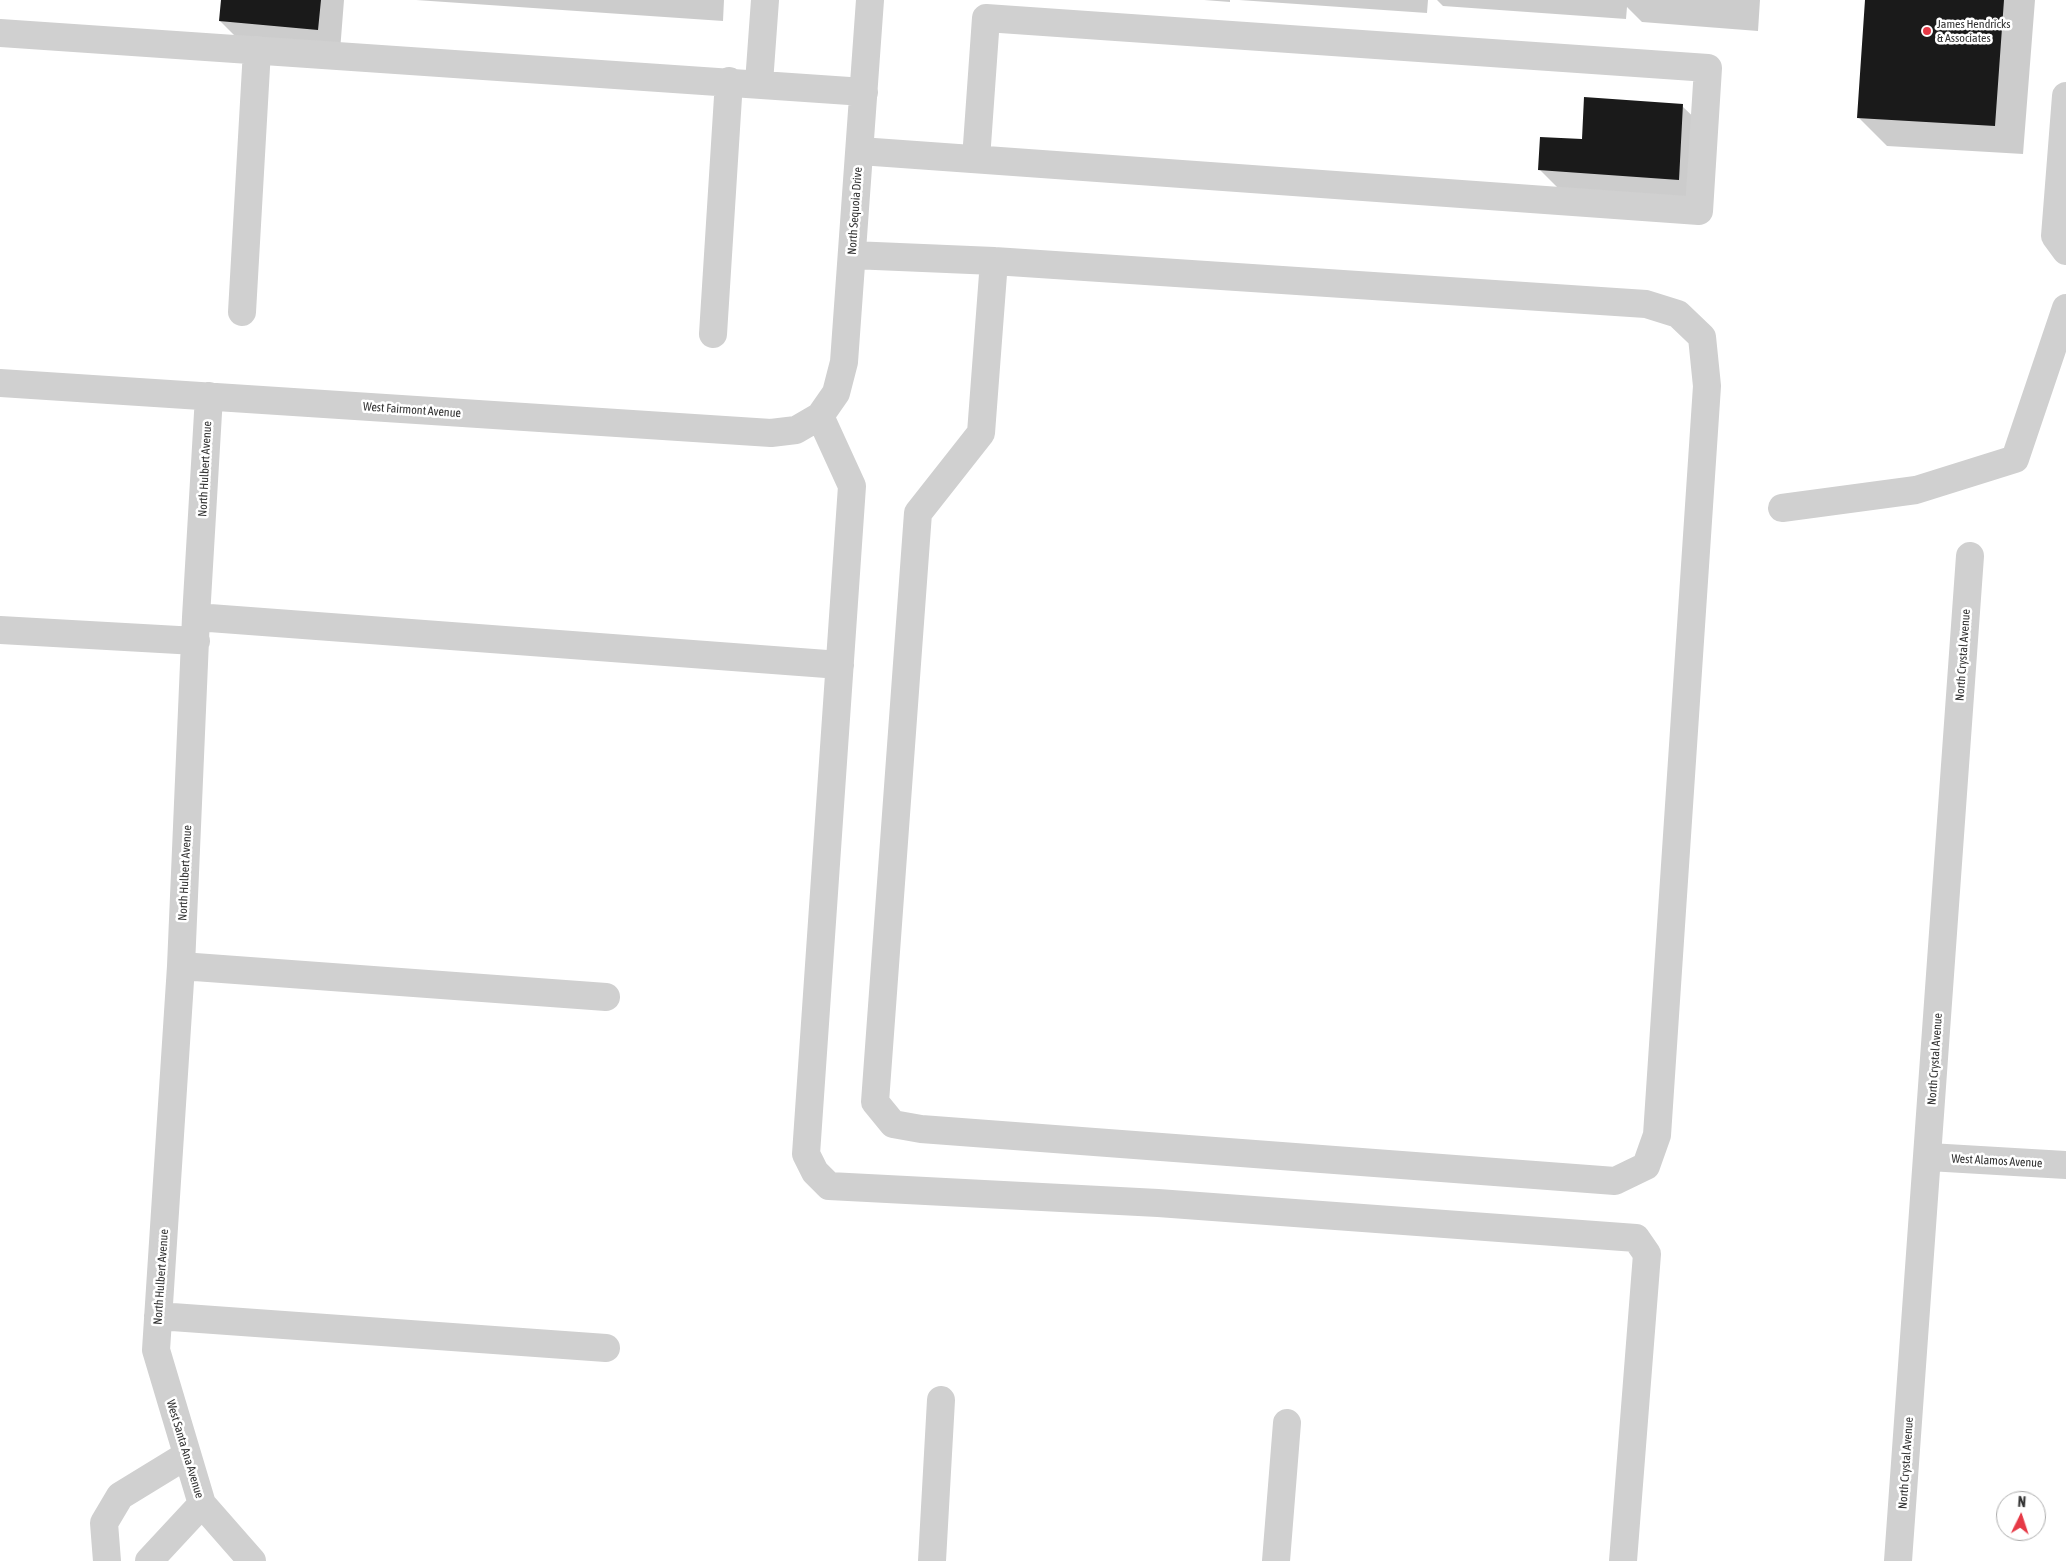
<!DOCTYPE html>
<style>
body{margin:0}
#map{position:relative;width:2066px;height:1561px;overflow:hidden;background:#fff;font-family:"Asap Condensed",sans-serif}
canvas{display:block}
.north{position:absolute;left:1996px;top:1491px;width:50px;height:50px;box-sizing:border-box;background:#fff;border:1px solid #adadad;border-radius:50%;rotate:4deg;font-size:14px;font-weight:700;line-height:20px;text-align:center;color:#333}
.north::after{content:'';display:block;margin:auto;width:18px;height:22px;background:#e63946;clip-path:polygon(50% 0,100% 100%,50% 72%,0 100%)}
</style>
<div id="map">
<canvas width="2066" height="1561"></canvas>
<div class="north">N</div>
</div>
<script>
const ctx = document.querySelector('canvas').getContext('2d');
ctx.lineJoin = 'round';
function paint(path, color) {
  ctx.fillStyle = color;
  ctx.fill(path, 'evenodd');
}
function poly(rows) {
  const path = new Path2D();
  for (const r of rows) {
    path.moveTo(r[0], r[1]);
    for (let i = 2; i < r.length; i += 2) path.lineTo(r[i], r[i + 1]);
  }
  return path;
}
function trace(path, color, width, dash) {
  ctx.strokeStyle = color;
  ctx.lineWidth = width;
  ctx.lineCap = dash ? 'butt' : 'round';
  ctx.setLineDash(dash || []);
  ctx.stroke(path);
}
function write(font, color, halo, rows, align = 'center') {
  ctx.font = font + ' "Asap Condensed",sans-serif';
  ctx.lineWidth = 5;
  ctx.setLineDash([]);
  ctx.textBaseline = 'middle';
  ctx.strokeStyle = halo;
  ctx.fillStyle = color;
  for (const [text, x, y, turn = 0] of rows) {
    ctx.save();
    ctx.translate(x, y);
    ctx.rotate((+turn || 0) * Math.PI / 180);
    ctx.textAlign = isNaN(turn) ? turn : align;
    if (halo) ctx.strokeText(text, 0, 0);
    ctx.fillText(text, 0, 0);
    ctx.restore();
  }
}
paint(poly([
 [222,0,344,0,340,51,242,43,220,21],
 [416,0,724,0,723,21],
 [1204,0,1230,0,1230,2],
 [1239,0,1428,0,1427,13],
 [1437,0,1760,0,1758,31,1642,22,1627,7,1626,19,1443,6],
 [1866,0,2035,0,2023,154,1887,146,1858,117],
 [1682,106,1705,128,1700,201,1561,191,1539,169,1583,140]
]), '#0003');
paint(poly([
 [221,0,321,0,318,30,219,21],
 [1865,0,2004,0,1995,126,1857,118],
 [1584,97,1683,104,1679,180,1538,170,1540,137,1582,139]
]), '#1a1a1a');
trace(poly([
 [0,33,864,92],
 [759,83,765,0],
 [2066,96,2055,236,2066,251],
 [860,151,1699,211,1708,68,986,18,976,159],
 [852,255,994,261,1646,304,1678,314,1702,337,1707,386,1657,1135,1646,1166,1615,1181,921,1129,893,1124,875,1102,918,513,981,433,994,261],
 [242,312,257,50],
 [713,334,729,81],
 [0,383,771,433,796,430,820,416,836,393,844,362,870,0],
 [209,396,196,617,181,966,156,1350,202,1504,252,1561],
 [820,416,852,486,806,1154,815,1172,829,1186,1158,1203,1636,1238,1647,1254,1623,1561],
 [1782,508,1916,490,2015,459,2066,308],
 [196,617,840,665],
 [0,630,196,641],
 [181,966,606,997],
 [1929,1157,2066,1165],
 [158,1316,606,1348],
 [107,1561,104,1523,120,1496,187,1455],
 [149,1561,202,1504],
 [932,1561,941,1400],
 [1276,1561,1287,1423],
 [1898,1561,1970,556]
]), '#d0d0d0', 28);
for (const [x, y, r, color] of [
 [1927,31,5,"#e63946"]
]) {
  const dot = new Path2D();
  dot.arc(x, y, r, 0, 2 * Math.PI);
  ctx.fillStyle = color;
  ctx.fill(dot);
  trace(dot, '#fff', 2);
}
write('12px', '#333', '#fff', [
 ["James Hendricks",1937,24],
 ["& Associates",1937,38]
], 'left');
write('12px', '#333', '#fff', [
 ["North Sequoia Drive",855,211,-86],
 ["West Fairmont Avenue",412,410,4],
 ["North Hulbert Avenue",205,469,-87],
 ["North Crystal Avenue",1963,655,-86],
 ["North Hulbert Avenue",185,873,-87],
 ["North Crystal Avenue",1935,1059,-86],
 ["West Alamos Avenue",1997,1161,3],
 ["North Hulbert Avenue",161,1277,-86],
 ["West Santa Ana Avenue",185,1449,73],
 ["North Crystal Avenue",1906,1463,-86]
]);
</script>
